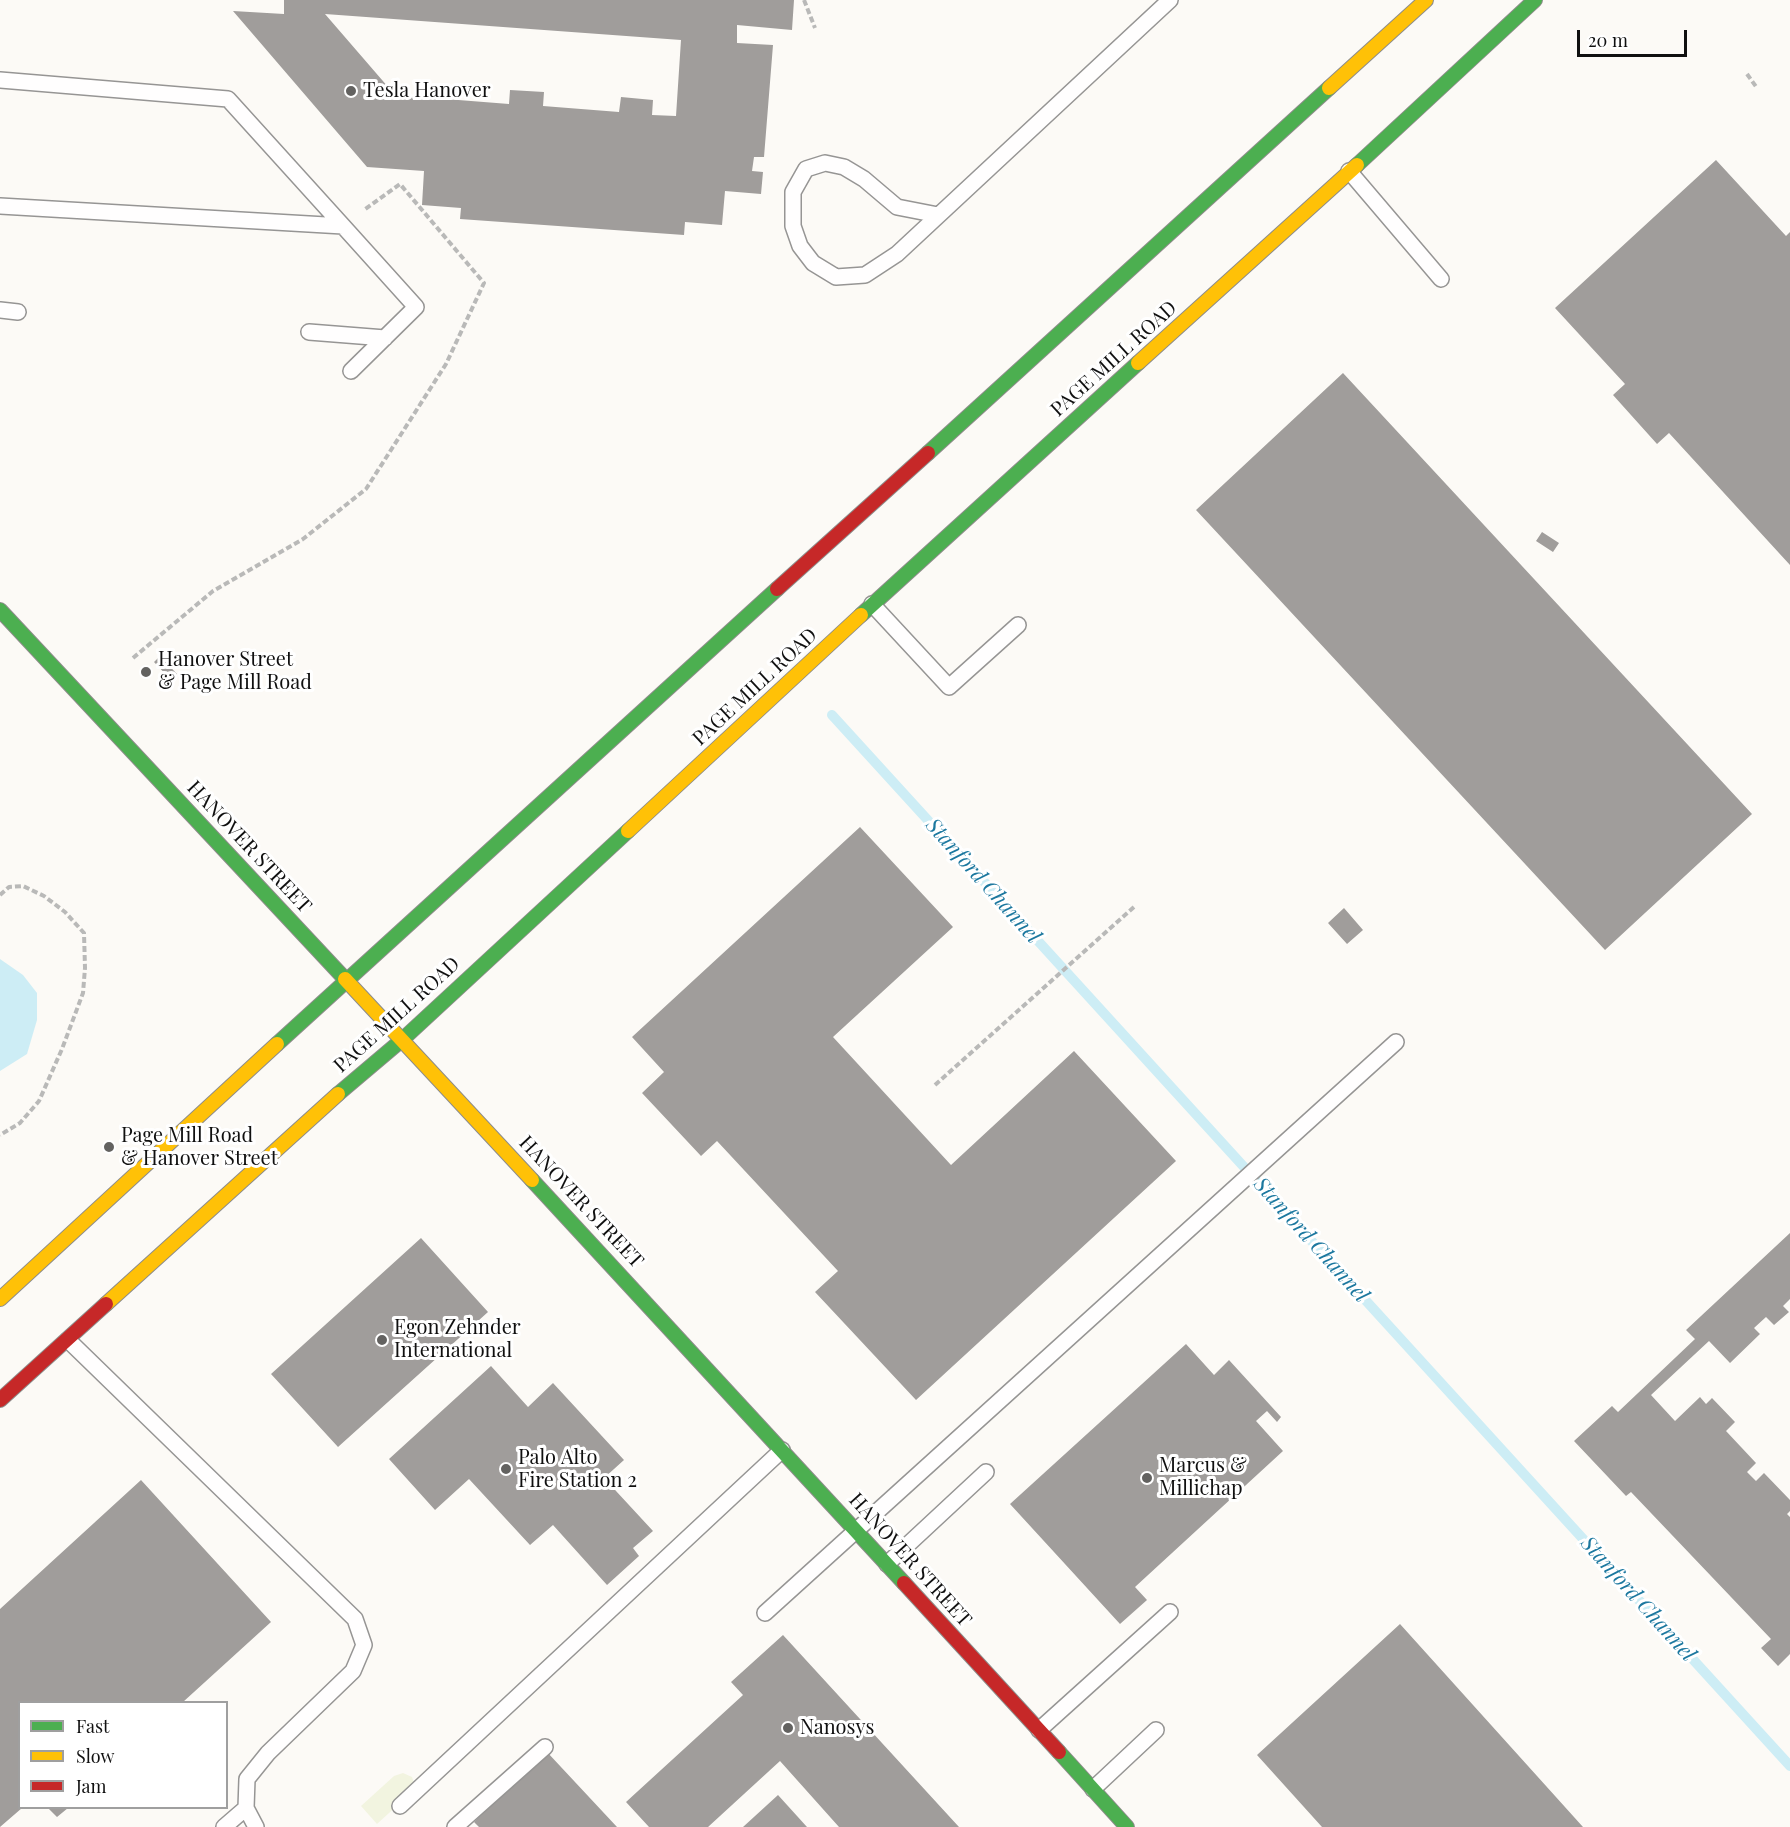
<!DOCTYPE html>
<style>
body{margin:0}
#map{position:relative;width:1790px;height:1827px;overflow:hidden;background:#fcfaf6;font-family:"Playfair Display",serif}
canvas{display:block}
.legend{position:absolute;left:18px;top:1701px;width:210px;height:108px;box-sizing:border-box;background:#fff;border:2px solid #9f9f9f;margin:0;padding:8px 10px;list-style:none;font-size:18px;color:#101010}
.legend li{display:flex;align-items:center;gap:12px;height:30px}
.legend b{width:30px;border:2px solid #9f9f9f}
.scale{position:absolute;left:1577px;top:30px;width:110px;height:27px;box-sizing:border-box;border:3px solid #101010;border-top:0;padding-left:8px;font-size:18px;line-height:21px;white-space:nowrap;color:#101010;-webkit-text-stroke:4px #fff;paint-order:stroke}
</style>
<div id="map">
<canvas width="1790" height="1827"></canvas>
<ul class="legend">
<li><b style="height:8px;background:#4caf50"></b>Fast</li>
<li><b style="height:8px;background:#ffc107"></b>Slow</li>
<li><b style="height:8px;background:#c62828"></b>Jam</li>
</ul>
<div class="scale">20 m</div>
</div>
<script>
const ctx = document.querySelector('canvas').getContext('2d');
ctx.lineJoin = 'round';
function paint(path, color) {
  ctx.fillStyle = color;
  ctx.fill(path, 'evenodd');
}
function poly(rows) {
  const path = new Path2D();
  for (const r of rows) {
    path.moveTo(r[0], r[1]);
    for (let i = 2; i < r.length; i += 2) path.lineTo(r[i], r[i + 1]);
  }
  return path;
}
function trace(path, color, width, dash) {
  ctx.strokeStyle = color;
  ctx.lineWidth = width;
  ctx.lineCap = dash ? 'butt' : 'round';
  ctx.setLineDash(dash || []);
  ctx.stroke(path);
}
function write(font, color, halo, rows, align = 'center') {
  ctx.font = font + ' "Playfair Display",serif';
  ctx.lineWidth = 6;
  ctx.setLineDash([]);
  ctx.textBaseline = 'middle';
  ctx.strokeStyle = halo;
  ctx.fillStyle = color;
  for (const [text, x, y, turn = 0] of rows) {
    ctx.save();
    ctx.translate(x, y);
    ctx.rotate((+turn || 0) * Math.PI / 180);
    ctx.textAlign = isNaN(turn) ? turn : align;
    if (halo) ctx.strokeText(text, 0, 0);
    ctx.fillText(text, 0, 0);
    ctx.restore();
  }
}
paint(poly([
 [403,1773,412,1777,414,1783,412,1792,377,1824,361,1806,394,1776]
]), '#f2f4e0');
paint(poly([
 [0,959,23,975,37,993,37,1020,27,1054,0,1071]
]), '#cdedf5');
trace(poly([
 [832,715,1790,1766]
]), '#cdedf5', 10);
paint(poly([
 [284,0,794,0,792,30,737,25,737,43,773,45,764,157,754,157,752,171,763,172,761,194,725,191,722,225,685,222,684,235,460,219,461,208,422,205,424,171,367,167,233,11,284,14],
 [325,14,681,40,676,116,652,115,653,100,621,97,619,112,543,106,544,92,510,90,509,104,395,95],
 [1716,160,1786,236,1790,232,1790,565,1669,433,1657,444,1613,395,1625,384,1555,308],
 [1343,373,1752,814,1605,950,1196,510],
 [1542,532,1559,543,1553,552,1536,541],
 [160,656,177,674,171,680,154,662],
 [860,827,953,927,833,1037,951,1165,1074,1051,1176,1161,916,1400,815,1292,838,1271,717,1141,701,1156,642,1093,664,1072,632,1037],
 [1344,908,1363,930,1347,944,1328,923],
 [1790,1233,1790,1299,1783,1306,1789,1312,1774,1325,1766,1317,1754,1328,1760,1334,1730,1363,1709,1341,1651,1395,1675,1421,1700,1397,1706,1404,1712,1398,1735,1422,1726,1431,1756,1463,1747,1472,1756,1481,1764,1473,1790,1500,1790,1511,1787,1514,1790,1517,1790,1654,1778,1666,1761,1648,1771,1639,1631,1492,1626,1496,1574,1441,1612,1406,1618,1412,1695,1339,1686,1330],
 [421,1238,488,1312,338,1447,271,1374],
 [1186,1344,1214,1375,1229,1360,1281,1417,1277,1422,1267,1411,1256,1421,1283,1451,1135,1587,1147,1600,1120,1624,1010,1504],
 [491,1366,528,1407,553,1383,624,1460,604,1478,653,1531,633,1548,639,1556,607,1585,553,1525,530,1545,469,1479,435,1510,389,1459],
 [141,1480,271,1622,183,1702,20,1702,20,1808,22,1808,0,1827,0,1609],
 [1400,1624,1583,1827,1322,1827,1257,1755],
 [783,1635,959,1827,839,1827,780,1761,708,1827,649,1827,626,1802,743,1695,731,1682],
 [547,1752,617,1827,479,1827,474,1822],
 [778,1795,807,1827,743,1827],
 [48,1808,68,1808,57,1817]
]), '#a09d9b');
const lane = poly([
 [0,80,228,99,343,226,0,206],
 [1349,171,1441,279],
 [938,215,897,207,864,179,844,167,825,163,806,169,793,192,793,226,800,246,813,263,836,277,865,275,897,254,1170,0],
 [343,226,416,307,351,371],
 [0,310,18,312],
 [309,332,385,338],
 [872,604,949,687,1018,625],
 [68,1340,355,1619,364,1645,353,1671,268,1753,247,1779,246,1808,256,1827],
 [887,1564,986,1472],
 [765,1613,1396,1042],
 [1039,1730,1170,1612],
 [1093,1789,1156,1730],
 [400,1806,782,1450],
 [224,1827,246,1808],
 [455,1827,545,1747]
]);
const fast = poly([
 [1357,165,1535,0],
 [928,453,1329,88],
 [0,610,345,979],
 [861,615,1138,363],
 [277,1044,777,589],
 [338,1094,403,1039,628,831],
 [532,1180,904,1583],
 [1059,1752,1127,1827]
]);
const slow = poly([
 [1329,88,1426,0],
 [1138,363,1357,165],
 [628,831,861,615],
 [345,979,532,1180],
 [0,1299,277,1044],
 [106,1304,338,1094]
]);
const jam = poly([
 [777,589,928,453],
 [0,1400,106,1304],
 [904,1583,1059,1752]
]);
trace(lane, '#969594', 18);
trace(fast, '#8d8c8a', 16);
trace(slow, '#8d8c8a', 16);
trace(jam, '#8d8c8a', 16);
trace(poly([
 [804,0,815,28],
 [1747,74,1757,88],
 [133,658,213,591,303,539,366,489,446,364,484,283,400,184,364,210],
 [0,895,9,887,23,886,44,896,65,912,84,933,85,968,83,993,62,1049,39,1101,20,1123,0,1135],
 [935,1085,1135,906]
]), '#b9b9b8', 4, [6, 3]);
trace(lane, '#fffefe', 15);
trace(fast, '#4caf50', 14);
trace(slow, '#ffc107', 14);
trace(jam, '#c62828', 14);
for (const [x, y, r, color] of [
 [351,91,6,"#636260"],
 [146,672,6,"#636260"],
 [109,1147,6,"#636260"],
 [382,1340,6,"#636260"],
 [506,1469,6,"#636260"],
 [1147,1478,6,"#636260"],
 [788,1728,6,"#636260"]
]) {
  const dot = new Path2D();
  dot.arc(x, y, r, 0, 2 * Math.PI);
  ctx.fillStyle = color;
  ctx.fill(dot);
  trace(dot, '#fff', 2);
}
write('20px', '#101010', '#fff', [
 ["Tesla Hanover",363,91],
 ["Hanover Street",158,660],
 ["& Page Mill Road",158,683],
 ["Page Mill Road",121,1136],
 ["& Hanover Street",121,1159],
 ["Egon Zehnder",394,1328],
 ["International",394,1351],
 ["Palo Alto",518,1458],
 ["Fire Station 2",518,1481],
 ["Marcus &",1159,1466],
 ["Millichap",1159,1489],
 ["Nanosys",800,1728]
], 'left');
write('20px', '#101010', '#fff', [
 ["PAGE MILL ROAD",1114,359,-42],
 ["PAGE MILL ROAD",755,687,-43],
 ["HANOVER STREET",249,847,47],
 ["PAGE MILL ROAD",397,1015,-42],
 ["HANOVER STREET",581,1202,47],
 ["HANOVER STREET",910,1560,48]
]);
write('italic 21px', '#1c789f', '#fff', [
 ["Stanford Channel",983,881,48],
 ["Stanford Channel",1311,1240,48],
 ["Stanford Channel",1638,1599,48]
]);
</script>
